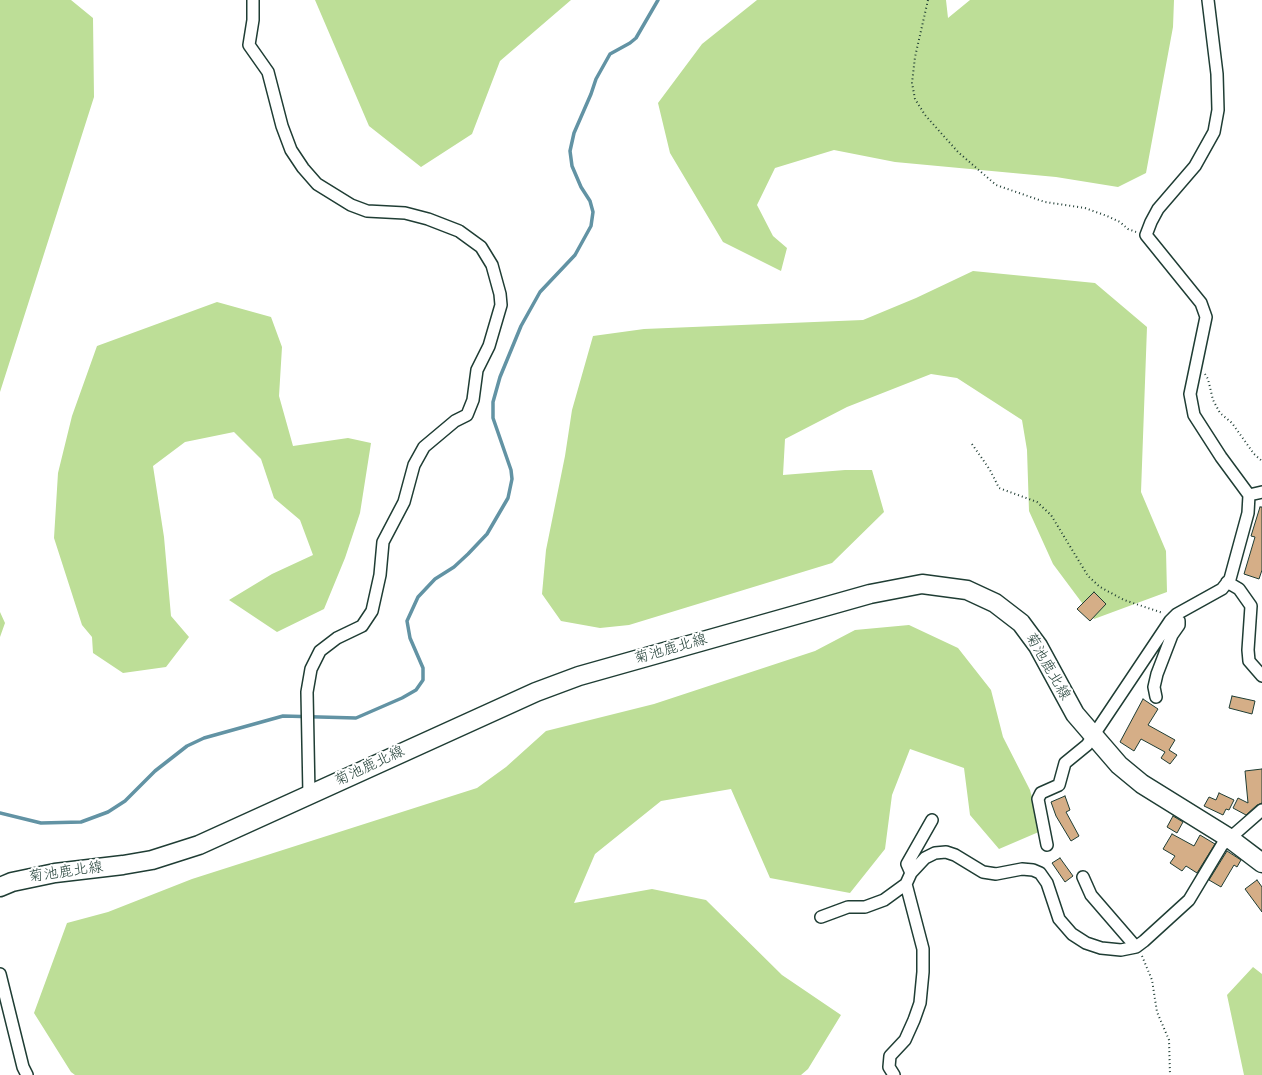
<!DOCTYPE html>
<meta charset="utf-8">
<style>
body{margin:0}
canvas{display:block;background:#fff}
</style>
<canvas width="1262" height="1075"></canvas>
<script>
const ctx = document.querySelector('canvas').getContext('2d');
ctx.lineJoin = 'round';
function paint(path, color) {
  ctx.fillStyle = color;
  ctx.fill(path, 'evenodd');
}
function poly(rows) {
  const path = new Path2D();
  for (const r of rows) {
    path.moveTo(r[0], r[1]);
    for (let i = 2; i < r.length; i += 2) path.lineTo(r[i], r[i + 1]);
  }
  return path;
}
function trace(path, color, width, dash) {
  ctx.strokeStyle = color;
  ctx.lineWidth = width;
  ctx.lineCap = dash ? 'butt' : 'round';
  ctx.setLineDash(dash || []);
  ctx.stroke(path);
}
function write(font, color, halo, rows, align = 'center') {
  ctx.font = font + ' Mynerve,"Klee One",sans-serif';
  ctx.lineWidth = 4;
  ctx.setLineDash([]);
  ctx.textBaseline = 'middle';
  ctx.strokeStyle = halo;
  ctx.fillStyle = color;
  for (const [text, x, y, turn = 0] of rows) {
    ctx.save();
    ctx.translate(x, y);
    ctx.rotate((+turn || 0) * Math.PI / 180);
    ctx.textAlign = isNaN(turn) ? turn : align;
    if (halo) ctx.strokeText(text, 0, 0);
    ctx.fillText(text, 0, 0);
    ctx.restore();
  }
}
paint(poly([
 [0,0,71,0,93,18,94,97,0,392],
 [315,0,571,0,500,61,472,134,421,167,369,126],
 [757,0,946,0,948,18,970,0,1174,0,1173,27,1146,173,1118,187,1056,177,895,162,834,150,775,168,757,205,773,236,787,248,781,271,723,242,670,153,658,103,702,44],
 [973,271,1095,283,1147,327,1141,492,1166,551,1167,592,1094,619,1053,564,1029,511,1027,450,1022,420,957,378,931,374,847,407,785,439,783,475,845,470,872,470,884,512,832,563,629,625,600,628,561,621,542,594,546,550,565,456,572,410,593,336,644,329,863,320,916,298],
 [217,302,271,317,282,347,279,396,293,446,348,438,371,443,360,513,345,558,324,609,277,632,229,600,272,574,313,555,300,520,274,498,261,459,234,432,185,442,153,466,164,537,171,616,189,637,166,667,123,673,93,653,92,637,82,625,54,538,58,473,72,416,97,346],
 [0,612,5,623,0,637],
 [909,625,958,648,991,690,1003,737,1030,790,1041,831,999,849,970,815,964,768,910,749,892,795,885,849,850,893,770,878,731,789,661,801,595,854,574,903,652,889,706,900,782,975,841,1015,808,1069,801,1075,75,1075,71,1072,34,1013,67,923,108,912,192,879,477,788,506,767,546,731,654,704,815,651,855,630],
 [1253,967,1262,974,1262,1075,1244,1075,1227,995]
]), '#bdde97');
trace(poly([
 [0,813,41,823,81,822,108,812,125,801,155,771,187,746,204,738,283,716,356,718,402,698,416,690,423,680,423,668,410,638,407,621,418,597,435,579,454,567,468,554,487,534,508,498,512,479,511,470,493,418,493,402,500,377,521,326,540,292,575,255,591,226,593,212,590,201,581,187,572,166,570,151,574,133,591,94,596,79,610,54,630,43,636,38,658,0]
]), '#6293a4', 3.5);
const building = poly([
 [1260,507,1262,507,1262,570,1259,579,1244,574,1255,537,1251,536,1260,507],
 [1094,592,1106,604,1090,621,1077,609,1094,592],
 [1232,696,1255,701,1252,714,1229,708,1232,696],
 [1143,699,1158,709,1148,725,1175,740,1169,750,1177,755,1170,764,1161,758,1165,752,1141,739,1134,751,1120,742,1143,699],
 [1262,769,1262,803,1257,805,1246,815,1233,808,1238,798,1248,803,1245,771,1262,769],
 [1219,793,1234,800,1229,810,1226,809,1223,815,1204,806,1209,797,1216,800,1219,793],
 [1065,796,1070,810,1066,812,1079,836,1071,841,1056,816,1051,802,1065,796],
 [1173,816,1183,822,1177,833,1167,827,1173,816],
 [1172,834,1194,846,1200,835,1215,844,1197,873,1186,866,1182,871,1170,863,1175,856,1163,849,1172,834],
 [1227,851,1241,860,1237,867,1234,865,1221,887,1209,880,1227,851],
 [1060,858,1073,876,1065,882,1052,863,1060,858],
 [1257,880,1262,887,1262,912,1245,889,1257,880]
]);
paint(building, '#d5ae87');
trace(building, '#1f3d34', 1);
const street = poly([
 [253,0,253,20,249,45,268,72,282,126,291,150,303,168,317,184,351,205,367,211,405,213,428,219,459,231,481,247,492,265,500,294,501,305,489,346,477,370,473,400,467,415,455,421,424,447,414,465,404,502,383,542,380,575,372,611,362,626,337,638,320,651,311,669,307,692,309,795],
 [1249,495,1262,492],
 [1227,582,1239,589,1251,606,1248,650,1249,661,1262,676],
 [1156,697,1154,687,1157,674,1172,635,1179,625,1179,621,1173,618],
 [1047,845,1038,799,1041,793,1059,785,1065,763,1087,745,1170,621,1177,614,1222,589,1230,579,1248,513,1249,495,1221,457,1194,415,1190,394,1206,317,1201,303,1146,235,1151,222,1158,209,1195,166,1214,132,1218,110,1217,74,1208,0],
 [911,873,907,864,932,820],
 [1083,877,1091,895,1136,947],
 [821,917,848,907,865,907,884,900,906,884],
 [0,974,23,1067,27,1075],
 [894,1075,889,1067,890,1056,905,1040,914,1020,920,1003,923,972,923,949,906,884,911,873,925,858,935,853,946,852,955,855,983,872,996,874,1022,869,1033,870,1040,873,1047,883,1059,919,1072,934,1086,943,1101,948,1121,950,1136,947,1144,941,1189,900,1222,845,1262,810]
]);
const primary = poly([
 [0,887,12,882,55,873,123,865,152,860,199,845,536,692,579,676,870,594,922,584,967,590,995,603,1021,623,1038,646,1075,714,1119,765,1142,784,1229,838,1262,863]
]);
trace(street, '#1f3d34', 14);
trace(primary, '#1f3d34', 21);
trace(poly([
 [928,0,915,57,912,83,915,99,925,115,958,152,996,185,1045,202,1085,208,1107,216,1120,222,1128,229,1136,232],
 [1205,374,1208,379,1213,400,1220,413,1232,423,1254,454,1262,461],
 [972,444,990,470,999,488,1037,502,1051,515,1088,576,1100,587,1124,600,1163,613],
 [1142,956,1152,980,1157,1012,1169,1040,1170,1075]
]), '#1f3d34', 2, [1, 3]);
trace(street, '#fff', 11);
trace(primary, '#fff', 18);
write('15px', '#1f3d34', '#fff', [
 ["菊池鹿北線",671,650,-16],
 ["菊池鹿北線",1047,667,60],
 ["菊池鹿北線",370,767,-25],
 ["菊池鹿北線",66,873,-8]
]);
</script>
